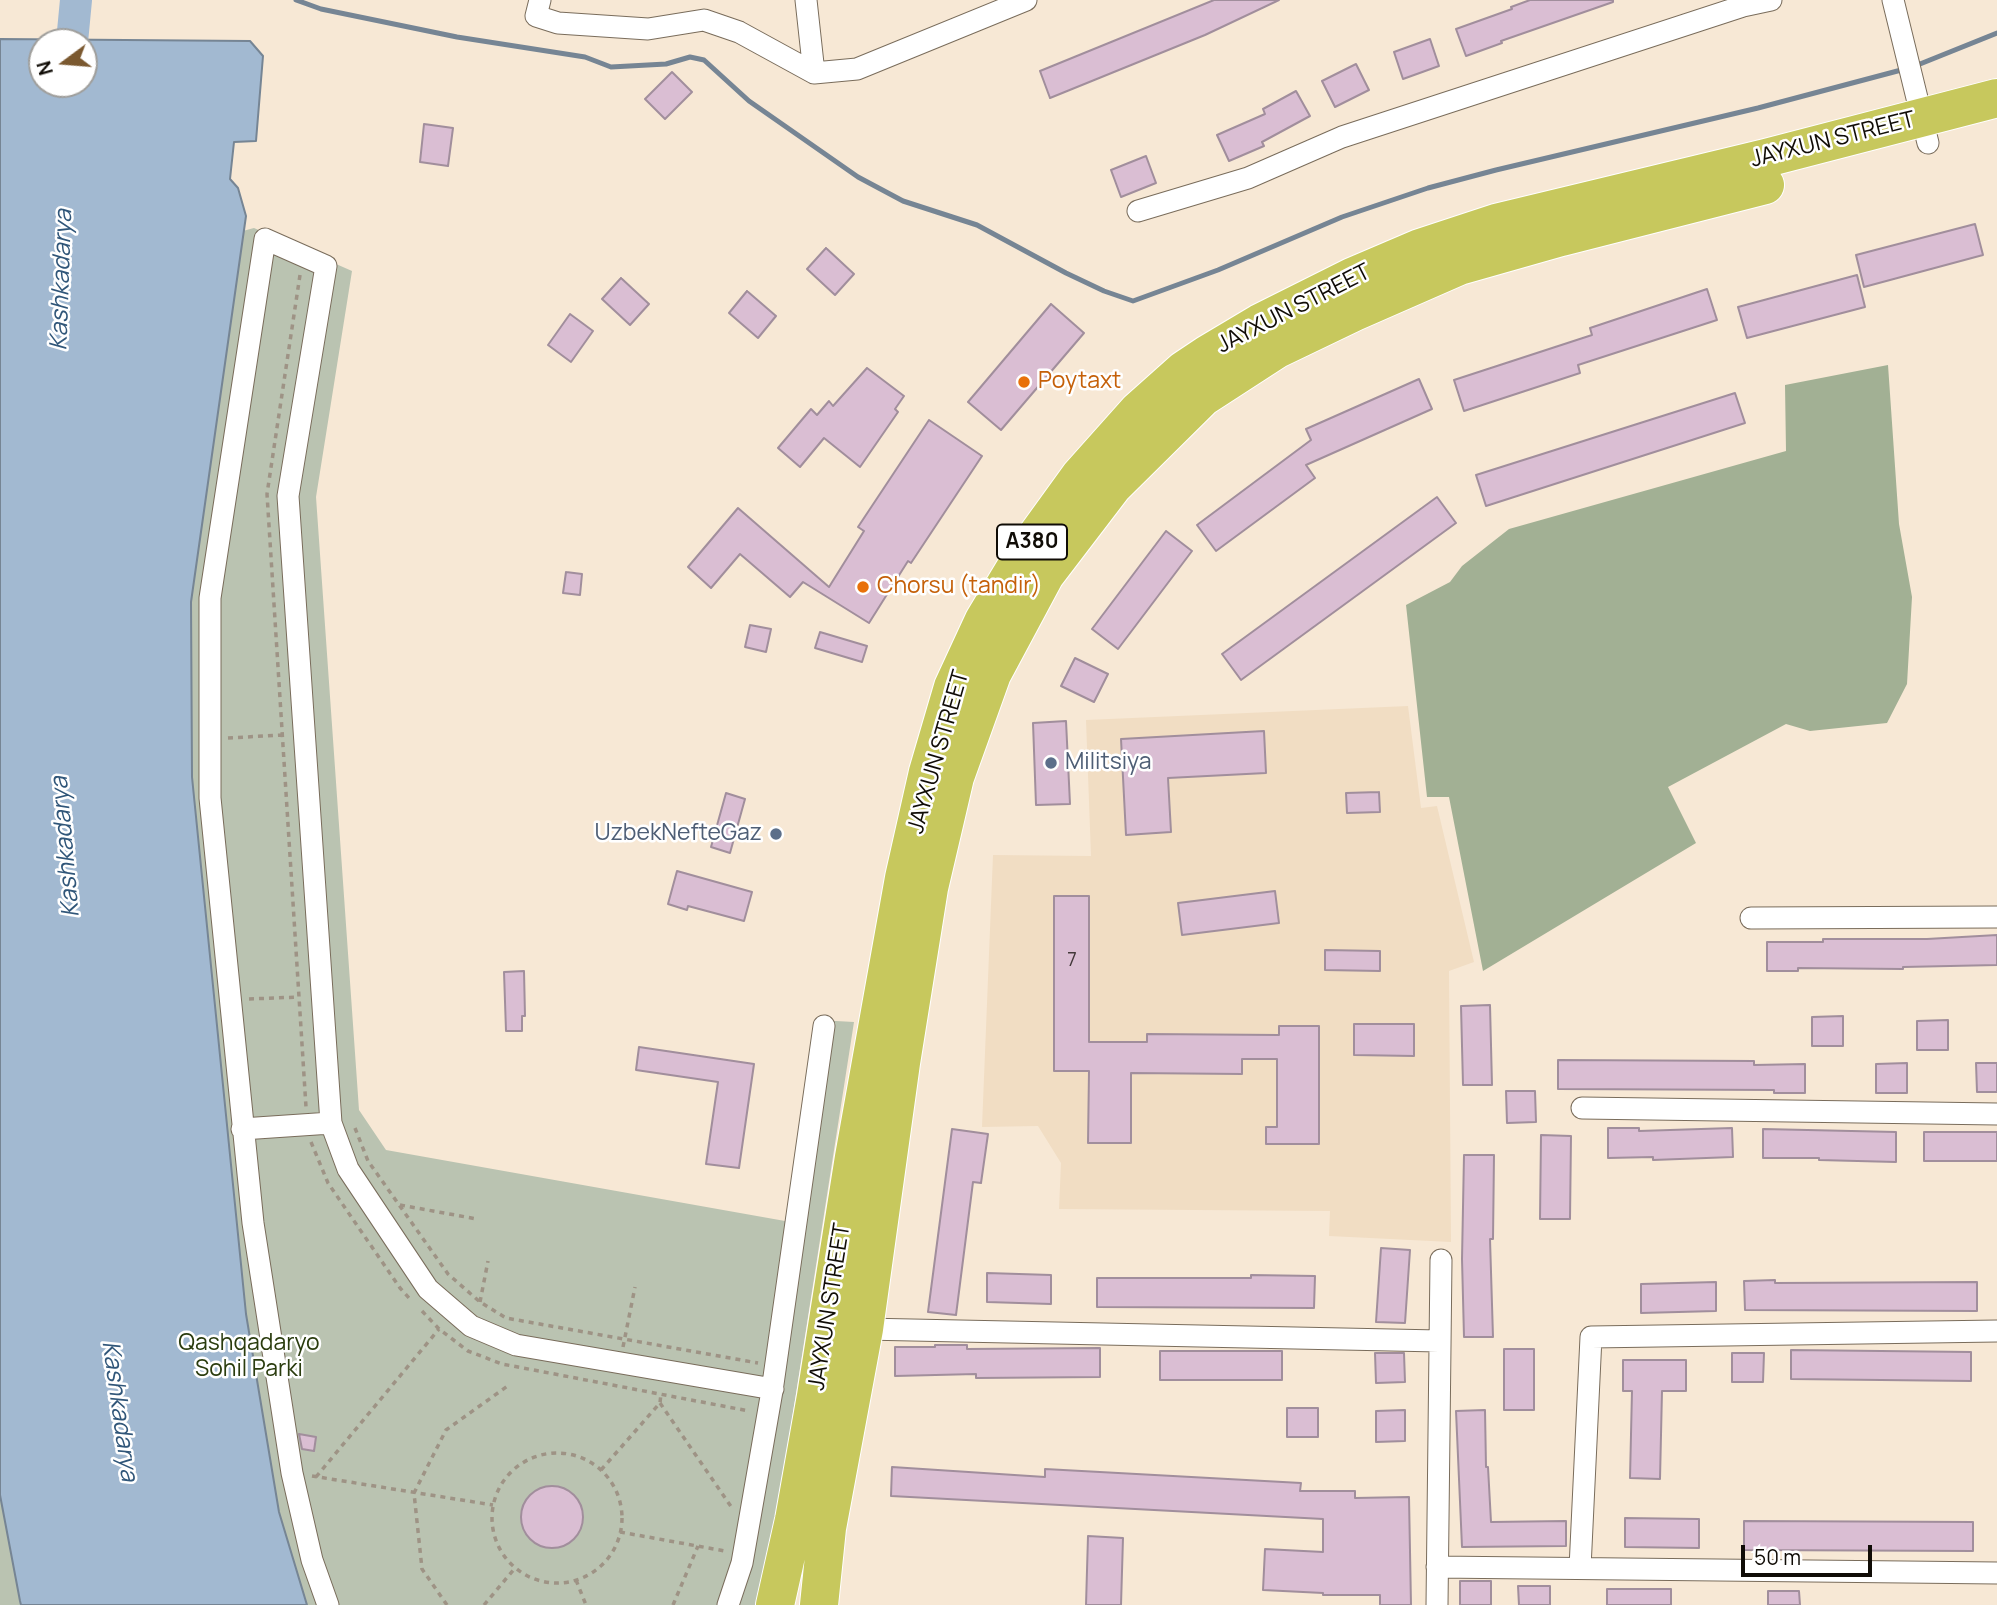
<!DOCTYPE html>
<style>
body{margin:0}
#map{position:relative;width:1997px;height:1605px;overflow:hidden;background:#f7e8d5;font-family:Manrope,sans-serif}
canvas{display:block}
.north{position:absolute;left:28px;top:28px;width:70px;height:70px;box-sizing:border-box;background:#fff;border:2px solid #9f9e9b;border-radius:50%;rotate:254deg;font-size:19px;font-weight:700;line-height:28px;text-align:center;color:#100c06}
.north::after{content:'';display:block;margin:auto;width:24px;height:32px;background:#7b5930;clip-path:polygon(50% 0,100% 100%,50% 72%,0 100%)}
.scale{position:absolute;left:1741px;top:1545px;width:131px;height:32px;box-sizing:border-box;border:4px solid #100c06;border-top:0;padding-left:9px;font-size:21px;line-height:24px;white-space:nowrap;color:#100c06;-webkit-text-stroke:5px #fff;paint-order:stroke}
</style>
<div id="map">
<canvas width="1997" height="1605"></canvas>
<div class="north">N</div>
<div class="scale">50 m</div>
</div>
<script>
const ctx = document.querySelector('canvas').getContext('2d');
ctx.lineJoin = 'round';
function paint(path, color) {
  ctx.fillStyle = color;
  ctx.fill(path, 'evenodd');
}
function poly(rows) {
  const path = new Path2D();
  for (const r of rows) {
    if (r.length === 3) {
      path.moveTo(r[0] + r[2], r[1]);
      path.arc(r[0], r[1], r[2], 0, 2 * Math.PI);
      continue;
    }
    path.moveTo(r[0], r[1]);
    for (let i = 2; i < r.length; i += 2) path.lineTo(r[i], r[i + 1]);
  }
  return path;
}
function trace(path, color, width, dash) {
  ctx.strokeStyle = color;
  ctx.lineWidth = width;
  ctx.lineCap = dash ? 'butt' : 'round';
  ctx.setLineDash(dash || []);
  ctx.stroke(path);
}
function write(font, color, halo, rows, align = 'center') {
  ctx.font = font + ' Manrope,sans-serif';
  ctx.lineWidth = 5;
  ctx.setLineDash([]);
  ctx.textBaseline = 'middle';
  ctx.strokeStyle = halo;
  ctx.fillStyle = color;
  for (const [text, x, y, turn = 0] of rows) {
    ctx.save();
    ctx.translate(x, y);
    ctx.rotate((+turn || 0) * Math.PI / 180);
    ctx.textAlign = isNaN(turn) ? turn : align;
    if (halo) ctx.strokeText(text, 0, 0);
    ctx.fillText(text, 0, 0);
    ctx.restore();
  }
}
paint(poly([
 [1408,706,1421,808,1437,806,1474,962,1449,971,1451,1242,1329,1236,1330,1211,1059,1209,1061,1163,1038,1126,982,1127,993,855,1091,856,1086,720]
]), '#f1ddc3');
paint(poly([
 [254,228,352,271,316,497,359,1110,386,1150,785,1221,818,1020,854,1022,768,1573,757,1605,0,1605,0,296]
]), '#bac3b1');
paint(poly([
 [1888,365,1899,524,1912,597,1907,684,1887,723,1810,731,1786,724,1668,787,1696,843,1483,971,1449,797,1427,797,1406,605,1450,582,1462,566,1509,529,1786,451,1785,385]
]), '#a2b094');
const water = poly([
 [0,39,250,41,263,56,256,141,234,142,230,179,238,188,246,216,191,602,192,777,246,1314,279,1512,307,1605,21,1605,20,1601,0,1495,0,39],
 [42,42,84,42,84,84,42,84,42,42]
]);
paint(water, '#a2b9d1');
trace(water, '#768594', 2);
trace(poly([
 [296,0,321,9,457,37,585,57,611,67,666,64,690,57,704,60,749,101,858,177,903,201,977,225,1066,273,1104,291,1133,301,1218,270,1342,217,1428,188,1496,170,1758,108,1905,69],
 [1915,66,1997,33]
]), '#768594', 5);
trace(poly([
 [72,42,76,0]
]), '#a2b9d1', 32);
const building = poly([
 [1214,0,1279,0,1205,35,1050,98,1040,71,1214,0],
 [1530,0,1613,0,1613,2,1501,41,1502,43,1466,56,1456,29,1512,9,1511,7,1530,0],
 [1430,39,1439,66,1403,79,1394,52,1430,39],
 [1356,64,1369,90,1335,107,1322,81,1356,64],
 [672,72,692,92,665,119,645,99,672,72],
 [1296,91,1310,116,1262,142,1264,146,1229,161,1217,135,1265,114,1263,109,1296,91],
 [424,124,453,128,448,166,420,162,424,124],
 [1146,156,1156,183,1121,197,1111,170,1146,156],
 [1975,224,1983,255,1864,287,1856,255,1975,224],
 [826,248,854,274,835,295,807,269,826,248],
 [1857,275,1865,307,1747,338,1738,307,1857,275],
 [621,278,649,304,630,325,602,299,621,278],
 [1707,289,1717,320,1578,365,1580,373,1464,411,1454,380,1592,335,1590,328,1707,289],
 [747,291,776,316,758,338,729,313,747,291],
 [1051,304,1084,333,1001,430,968,402,1051,304],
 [570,314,593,331,571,362,548,345,570,314],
 [867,368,904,396,895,409,898,412,860,467,824,438,800,467,778,448,811,409,817,415,829,401,833,406,867,368],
 [1419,379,1432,409,1306,465,1315,478,1216,551,1197,525,1311,440,1306,429,1419,379],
 [1735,393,1745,423,1486,506,1476,475,1735,393],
 [929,420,982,456,911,563,908,561,869,623,803,582,790,597,740,554,711,588,688,567,738,508,829,587,864,531,858,527,929,420],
 [1437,497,1456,523,1241,680,1222,654,1437,497],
 [1166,531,1192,551,1118,649,1092,629,1166,531],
 [566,572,582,574,580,595,563,593,566,572],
 [750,625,771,629,766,652,745,647,750,625],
 [820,632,867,646,862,662,815,648,820,632],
 [1075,658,1108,674,1094,702,1061,686,1075,658],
 [1066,721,1070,804,1036,805,1033,723,1066,721],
 [1264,731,1266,773,1168,778,1171,832,1126,835,1121,739,1264,731],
 [1379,792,1380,812,1347,813,1346,793,1379,792],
 [726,793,745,799,730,853,711,847,726,793],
 [677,871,752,892,744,921,688,906,687,910,668,904,677,871],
 [1275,891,1279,923,1182,935,1178,903,1275,891],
 [1054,896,1089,896,1089,1042,1147,1042,1147,1034,1279,1035,1279,1026,1319,1026,1319,1144,1266,1144,1266,1127,1277,1127,1277,1059,1242,1059,1242,1074,1131,1073,1131,1143,1088,1143,1089,1071,1054,1071,1054,896],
 [1997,935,1997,965,1903,967,1903,969,1798,968,1798,971,1767,971,1767,942,1823,942,1823,939,1927,939,1997,935],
 [1325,950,1380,951,1380,971,1325,970,1325,950],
 [524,971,525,1016,522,1016,522,1031,506,1031,504,972,524,971],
 [1490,1005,1492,1085,1463,1085,1461,1006,1490,1005],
 [1843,1016,1843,1046,1812,1046,1812,1017,1843,1016],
 [1948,1020,1948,1050,1917,1050,1917,1021,1948,1020],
 [1354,1024,1414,1024,1414,1056,1354,1055,1354,1024],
 [639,1047,754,1064,739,1168,706,1164,718,1082,636,1070,639,1047],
 [1558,1060,1754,1061,1754,1065,1805,1064,1805,1093,1774,1093,1774,1090,1558,1089,1558,1060],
 [1907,1063,1907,1093,1876,1093,1876,1064,1907,1063],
 [1976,1063,1997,1063,1997,1092,1977,1092,1976,1063],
 [1506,1091,1535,1091,1536,1122,1507,1123,1506,1091],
 [1608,1128,1639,1128,1639,1131,1732,1128,1733,1157,1653,1160,1653,1157,1608,1158,1608,1128],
 [952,1129,988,1134,981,1183,973,1182,956,1315,928,1312,952,1129],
 [1763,1129,1896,1132,1896,1162,1819,1160,1819,1158,1763,1158,1763,1129],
 [1924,1132,1997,1132,1997,1161,1924,1161,1924,1132],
 [1541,1135,1571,1136,1570,1219,1540,1219,1541,1135],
 [1464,1155,1494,1155,1493,1239,1490,1239,1493,1337,1464,1337,1462,1259,1464,1155],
 [1381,1248,1410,1250,1405,1323,1376,1322,1381,1248],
 [987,1273,1051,1275,1051,1304,987,1302,987,1273],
 [1251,1275,1315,1276,1314,1308,1097,1307,1097,1278,1251,1278,1251,1275],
 [1775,1280,1775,1283,1977,1282,1977,1311,1745,1310,1744,1281,1775,1280],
 [1716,1282,1716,1311,1641,1313,1641,1284,1716,1282],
 [935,1345,967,1345,967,1349,1100,1348,1100,1377,976,1378,976,1374,895,1376,895,1347,935,1347,935,1345],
 [1504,1349,1534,1349,1534,1410,1504,1410,1504,1349],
 [1791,1350,1971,1352,1971,1381,1791,1379,1791,1350],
 [1160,1351,1282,1351,1282,1380,1160,1380,1160,1351],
 [1375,1353,1404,1353,1405,1382,1376,1383,1375,1353],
 [1732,1353,1764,1353,1763,1382,1732,1382,1732,1353],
 [1623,1360,1686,1360,1686,1391,1662,1391,1660,1479,1630,1478,1632,1391,1623,1391,1623,1360],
 [1287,1408,1318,1408,1318,1437,1287,1437,1287,1408],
 [1405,1410,1405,1441,1376,1442,1376,1411,1405,1410],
 [1485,1410,1486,1467,1488,1467,1491,1522,1566,1521,1566,1546,1462,1547,1456,1411,1485,1410],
 [299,1434,316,1437,314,1451,302,1449,299,1434],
 [892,1467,1045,1477,1045,1469,1301,1483,1300,1491,1355,1491,1355,1498,1409,1497,1411,1605,1380,1605,1380,1595,1323,1595,1323,1593,1263,1590,1265,1549,1323,1552,1323,1519,891,1496,892,1467],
 [552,1517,31],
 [1625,1518,1699,1519,1699,1548,1625,1547,1625,1518],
 [1744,1521,1973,1522,1973,1551,1744,1550,1744,1521],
 [1088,1536,1123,1538,1121,1605,1086,1605,1088,1536],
 [1460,1581,1491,1581,1491,1605,1460,1605,1460,1581],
 [1518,1586,1550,1586,1550,1605,1519,1605,1518,1586],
 [1607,1589,1671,1589,1671,1605,1607,1605,1607,1589],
 [1768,1591,1799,1591,1800,1605,1768,1605,1768,1591]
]);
paint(building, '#dabed3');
trace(building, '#a18e9c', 2);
const street = poly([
 [540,0,536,16,558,23,648,29,704,20,739,32,814,73,857,69,1026,0],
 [806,0,814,73],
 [1893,0,1928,143],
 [1138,211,1248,178,1342,137,1743,6,1771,0],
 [1751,918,1997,917],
 [1582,1108,1997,1114],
 [242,1129,331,1123],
 [864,1329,1439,1341],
 [1437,1567,1997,1573],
 [1580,1568,1591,1337,1997,1331],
 [328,1605,312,1560,292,1473,253,1223,210,798,210,598,265,239,326,266,288,496,331,1123,348,1169,428,1289,471,1326,516,1345,773,1389],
 [728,1605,742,1563,772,1391,824,1026],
 [1437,1605,1441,1260]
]);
const highway = poly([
 [775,1605,794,1520,816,1396,854,1157,904,878,928,772,953,687,984,620,1025,552,1080,476,1138,411,1184,370,1208,354,1260,323,1352,277,1420,248,1496,223,1766,158,1997,98],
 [819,1605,827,1528,864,1329,901,1063,929,888,955,777,992,674,1045,575,1113,486,1203,397,1277,349,1354,312,1459,266,1561,237,1765,185]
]);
trace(street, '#796c5b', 23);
trace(highway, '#fff', 40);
trace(poly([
 [300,275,267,494,306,1107],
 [228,738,282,735],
 [249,999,299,997],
 [355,1128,368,1161,448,1274,480,1302,506,1318,758,1363],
 [311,1142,328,1183,400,1288,409,1298],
 [400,1205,477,1219],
 [480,1302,488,1261],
 [422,1311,439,1329,468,1351,502,1364,749,1411],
 [623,1347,635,1287],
 [660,1403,732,1508],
 [557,1518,65],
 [601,1470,660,1403,661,1393],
 [312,1476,493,1505],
 [316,1477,439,1329],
 [620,1532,725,1551],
 [576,1580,586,1605],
 [447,1605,422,1569,414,1493,446,1430,509,1385],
 [484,1605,515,1568],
 [673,1605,698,1546]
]), '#9e9385', 3.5, [5, 5]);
trace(street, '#fff', 21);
trace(highway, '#c7c85d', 38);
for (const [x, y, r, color] of [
 [1024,382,7,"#e8710a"],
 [863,587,7,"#e8710a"],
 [1051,763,7,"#5c6f8a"],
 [776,834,7,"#5c6f8a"]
]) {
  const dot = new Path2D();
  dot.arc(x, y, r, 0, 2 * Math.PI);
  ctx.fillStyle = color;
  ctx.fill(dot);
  trace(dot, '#fff', 2.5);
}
write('19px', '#423839', null, [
 ["7",1072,961]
]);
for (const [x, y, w] of [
 [1032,542,70]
]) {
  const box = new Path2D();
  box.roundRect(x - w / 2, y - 17.5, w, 35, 5);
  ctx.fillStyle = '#fff';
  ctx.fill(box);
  trace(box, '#100c06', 2);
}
write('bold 21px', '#100c06', null, [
 ["A380",1032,542]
]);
write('23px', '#100c06', '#fff', [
 ["JAYXUN STREET",1833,140,-14],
 ["JAYXUN STREET",1294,309,-27],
 ["JAYXUN STREET",939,752,-74],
 ["JAYXUN STREET",830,1307,-81]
]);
write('23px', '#c56008', '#fff', [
 ["Poytaxt",1038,382],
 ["Chorsu (tandir)",877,587]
], 'left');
write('23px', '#4e5e75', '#fff', [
 ["Militsiya",1065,763],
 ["UzbekNefteGaz",762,834,"right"]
], 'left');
write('23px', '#2a3c0e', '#fff', [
 ["Qashqadaryo",249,1344],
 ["Sohil Parki",249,1370]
]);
write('italic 24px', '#305679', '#fff', [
 ["Kashkadarya",62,280,-88],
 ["Kashkadarya",66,847,-95],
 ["Kashkadarya",119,1411,82]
]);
</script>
